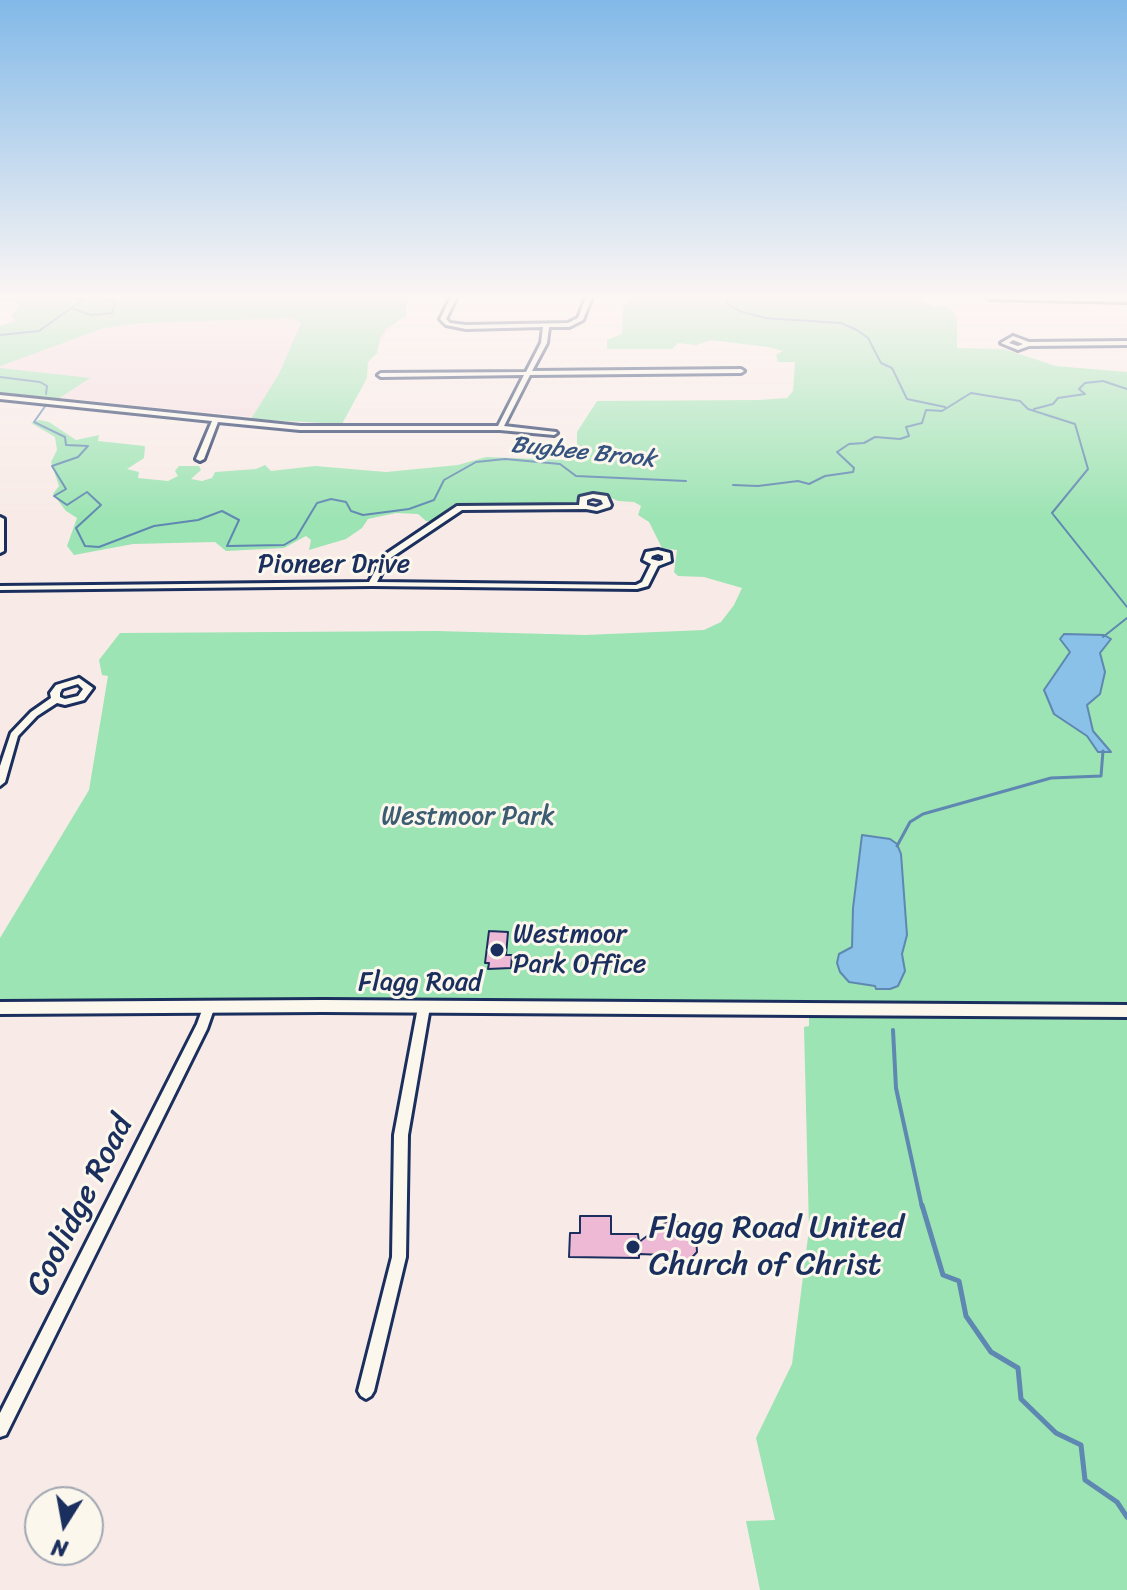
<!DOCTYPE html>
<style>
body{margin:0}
#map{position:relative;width:1127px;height:1590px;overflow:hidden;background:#f8ebe7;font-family:Sriracha,sans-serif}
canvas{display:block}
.north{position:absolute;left:24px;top:1486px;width:80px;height:80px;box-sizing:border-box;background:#fbf7ec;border:2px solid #a1a7b3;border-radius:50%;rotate:191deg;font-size:22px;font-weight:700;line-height:32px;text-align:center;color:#1b2f5e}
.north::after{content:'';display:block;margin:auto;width:28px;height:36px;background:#1b2f5e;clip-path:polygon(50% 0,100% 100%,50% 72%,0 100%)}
</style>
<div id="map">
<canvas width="1127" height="1590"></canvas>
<div class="north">N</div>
</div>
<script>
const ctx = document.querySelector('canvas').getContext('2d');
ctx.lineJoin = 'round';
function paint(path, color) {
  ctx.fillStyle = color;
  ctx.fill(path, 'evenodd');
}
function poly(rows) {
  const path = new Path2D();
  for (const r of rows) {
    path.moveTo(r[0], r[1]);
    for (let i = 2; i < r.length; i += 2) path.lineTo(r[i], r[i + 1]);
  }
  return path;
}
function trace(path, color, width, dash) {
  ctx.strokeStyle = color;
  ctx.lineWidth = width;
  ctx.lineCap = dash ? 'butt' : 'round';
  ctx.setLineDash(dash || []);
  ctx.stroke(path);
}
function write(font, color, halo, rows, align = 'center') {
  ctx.font = font + ' Sriracha,sans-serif';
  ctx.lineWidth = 6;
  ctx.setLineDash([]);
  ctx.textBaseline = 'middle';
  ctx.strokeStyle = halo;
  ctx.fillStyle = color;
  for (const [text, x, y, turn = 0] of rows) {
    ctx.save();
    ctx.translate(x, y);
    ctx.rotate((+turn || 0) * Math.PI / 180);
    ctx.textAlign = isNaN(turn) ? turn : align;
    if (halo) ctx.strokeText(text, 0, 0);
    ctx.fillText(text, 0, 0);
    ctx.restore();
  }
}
paint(poly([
 [400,313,326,424,0,392,0,335,50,325]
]), '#f5dce2');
paint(poly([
 [1,297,410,297,406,304,406,316,386,329,380,338,377,353,368,362,367,378,342,424,251,419,279,374,301,323,292,318,140,323,104,328,0,366,0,326,15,321,11,315,19,307,17,303,6,303,0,300],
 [630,297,917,297,934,307,947,306,957,316,957,348,1004,349,1056,366,1127,372,1127,1004,0,1002,0,938,89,790,108,676,102,675,99,660,120,633,436,631,585,635,704,630,721,622,734,605,742,588,704,577,678,576,674,572,677,550,662,548,649,522,638,515,641,506,634,502,618,501,601,493,587,493,574,503,454,504,431,521,426,521,418,514,396,513,368,519,362,528,346,539,309,550,311,540,306,536,284,548,226,551,215,542,133,544,74,555,67,546,77,518,66,511,53,494,59,486,51,462,57,450,55,437,31,423,39,420,49,422,76,440,99,435,98,441,145,446,144,458,127,469,139,472,138,478,168,481,178,476,175,471,179,466,199,466,201,470,191,479,202,481,212,478,215,472,256,469,265,465,271,471,315,466,386,472,458,465,486,457,566,460,577,449,577,432,597,401,759,400,787,398,793,391,795,362,778,362,776,355,783,351,768,347,711,340,696,345,678,343,672,349,607,349,607,340,622,334,623,308],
 [0,368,90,378,58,399,0,392],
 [978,1015,1127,1018,1127,1590,760,1590,746,1521,775,1520,756,1438,792,1364,809,1229,804,1027,809,1026,809,1016]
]), '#9ce4b3');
const water = poly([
 [1064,634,1104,635,1111,639,1100,653,1105,672,1100,694,1087,705,1093,731,1111,752,1098,752,1087,736,1054,714,1044,690,1070,652,1060,639,1064,634],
 [862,835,890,839,897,844,901,854,907,935,902,954,905,971,898,986,890,989,876,989,875,986,849,982,840,972,837,963,839,954,852,947,853,908,862,835]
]);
paint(water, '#8ac1e8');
trace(water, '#5e87b1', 2);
trace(poly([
 [96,297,105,298],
 [726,297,727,303,739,311,765,318,841,323,857,330,868,338,881,363,892,368,907,399,945,407],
 [71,308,84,300,78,297],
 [0,335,39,331,71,308,91,315,112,313,115,303,106,297],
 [0,377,40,382,47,386,46,394],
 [46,405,34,422,65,437,66,445,88,446,78,457,52,466,66,489,54,496,67,505,87,492,101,505,76,528,85,546,99,547,154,526,198,520,222,511,239,520,227,546,284,545,296,538,317,503,331,499,346,502,351,511,363,515,409,509,434,500,444,480,476,462,505,459,560,464,576,476,686,481],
 [1034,409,1053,404,1058,398,1085,394,1079,389,1085,383,1103,381,1127,389],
 [733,485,758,486,798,481,809,484,825,476,853,472,854,468,837,452,849,444,864,443,875,437,900,439,909,436,906,427,922,423,926,410,942,411,971,393,1020,401,1028,409,1075,424,1088,469,1052,513,1127,607],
 [1103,637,1127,618]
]), '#5e87b1', 2);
trace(poly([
 [897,846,910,822,923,814,1051,778,1101,776,1103,751]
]), '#5e87b1', 3);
trace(poly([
 [893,1030,896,1088,922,1207]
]), '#5e87b1', 4);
trace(poly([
 [922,1205,943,1275,959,1281,966,1316,991,1352,1018,1368,1021,1399,1056,1433,1081,1445,1085,1480,1117,1502,1127,1517]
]), '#5e87b1', 5);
const building = poly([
 [489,931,508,932,506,955,512,955,511,968,488,969,489,963,485,963,489,931],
 [580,1216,611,1216,611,1234,638,1234,639,1242,666,1222,684,1222,685,1235,696,1235,697,1252,686,1264,686,1269,665,1268,664,1255,639,1254,639,1258,569,1257,570,1233,580,1233,580,1216]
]);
paint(building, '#edb9d5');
trace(building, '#1b2f5e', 2);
const minor = poly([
 [451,297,457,297,446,319,450,323,466,325,568,323,578,318,586,297,592,297,583,320,569,327,549,327,547,343,532,371,741,369,744,371,741,373,530,375,504,426,556,432,557,433,554,435,500,430,300,430,218,422,204,459,200,461,196,459,212,421,0,399,0,395,300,426,498,426,524,375,381,377,378,375,381,373,526,372,541,343,543,327,466,329,446,325,440,319,451,297],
 [986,297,1127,298,1127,302,989,299,986,297],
 [1013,336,1029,342,1127,341,1127,345,1029,346,1018,350,1001,343,1013,336],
 [1013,340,1023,344,1018,346,1009,343,1013,340],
 [593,494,607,496,611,505,610,507,597,511,586,509,462,510,389,559,377,582,636,585,642,582,651,564,643,560,646,552,658,550,670,553,671,561,658,566,648,586,637,589,372,586,0,590,0,586,369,582,383,556,457,506,579,505,580,497,593,494],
 [593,498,601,500,603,504,596,507,587,505,587,500,593,498],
 [658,554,663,556,663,560,659,561,651,559,652,556,658,554],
 [0,517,4,519,4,551,0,553,0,517],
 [79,678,93,688,84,700,65,705,57,703,37,716,18,736,5,782,0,786,0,766,11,733,31,712,51,698,50,693,56,685,79,678],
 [78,684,83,689,78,696,65,699,60,697,60,693,62,689,78,684],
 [209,1001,213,1002,215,1006,207,1029,6,1435,0,1437,0,1413,197,1024,205,1002,209,1001],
 [424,1002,428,1003,430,1007,408,1135,406,1257,374,1391,371,1396,366,1399,361,1396,358,1391,392,1257,394,1135,418,1007,420,1003,424,1002]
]);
const tertiary = poly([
 [323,1000,1127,1005,1127,1017,323,1012,0,1014,0,1002,323,1000]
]);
trace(minor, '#1b2f5e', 6);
trace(tertiary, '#1b2f5e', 6);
paint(minor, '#fbf7ec');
paint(tertiary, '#fbf7ec');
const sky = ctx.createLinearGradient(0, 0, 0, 520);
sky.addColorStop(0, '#82b9e8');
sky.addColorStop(0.57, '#fcf6f4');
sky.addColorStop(1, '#fcf6f400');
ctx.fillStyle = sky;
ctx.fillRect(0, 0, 1127, 520);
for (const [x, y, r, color] of [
 [497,950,8,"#1b2f5e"],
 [633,1247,8,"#1b2f5e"]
]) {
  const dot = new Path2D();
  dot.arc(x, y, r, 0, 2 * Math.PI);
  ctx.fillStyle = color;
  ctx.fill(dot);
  trace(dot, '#fbf7ec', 3);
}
write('italic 24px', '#375480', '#fbf7ec', [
 ["Bugbee Brook",583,453,6]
]);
write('26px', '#1b2f5e', '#fbf7ec', [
 ["Pioneer Drive",334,565],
 ["Flagg Road",420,983]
]);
write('26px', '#3b5c73', '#fbf7ec', [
 ["Westmoor Park",468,817]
]);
write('26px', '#1b2f5e', '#fbf7ec', [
 ["Westmoor",513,935],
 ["Park Office",513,965]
], 'left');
write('32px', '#1b2f5e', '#fbf7ec', [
 ["Coolidge Road",81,1206,-63]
]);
write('32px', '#1b2f5e', '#fbf7ec', [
 ["Flagg Road United",649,1229],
 ["Church of Christ",649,1266]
], 'left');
</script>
